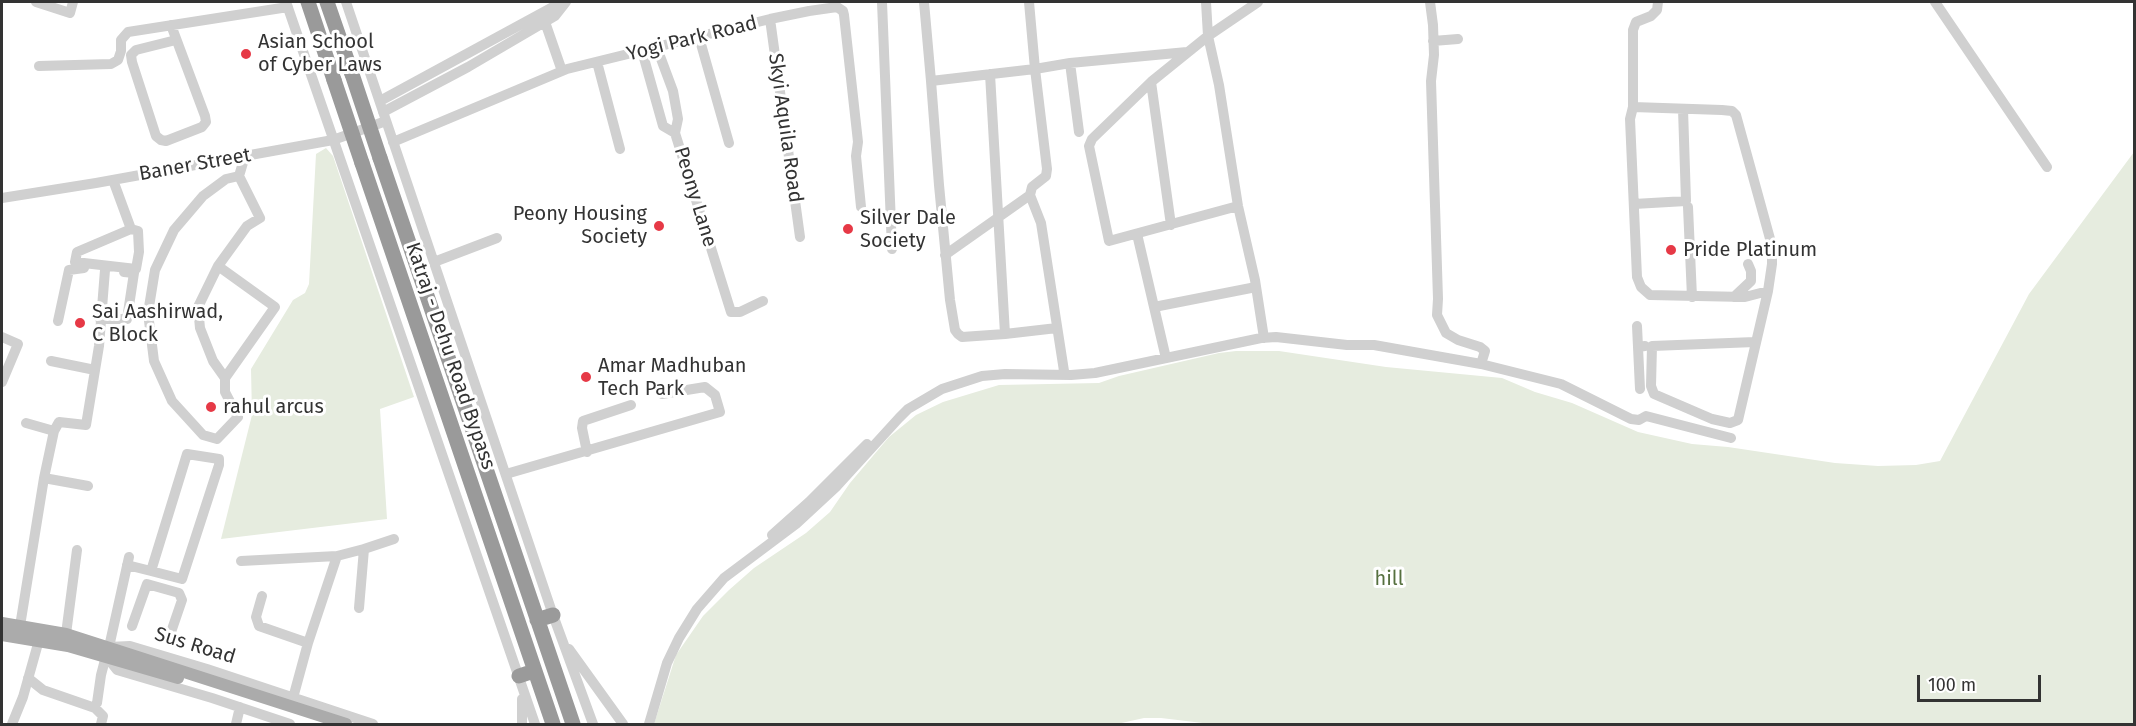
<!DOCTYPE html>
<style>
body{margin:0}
#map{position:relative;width:2136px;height:726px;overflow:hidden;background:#fff;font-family:"Fira Sans",sans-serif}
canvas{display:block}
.frame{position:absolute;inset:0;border:3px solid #333;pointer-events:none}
.scale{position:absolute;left:1917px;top:675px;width:124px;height:27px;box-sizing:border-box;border:3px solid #333;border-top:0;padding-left:8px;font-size:18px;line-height:21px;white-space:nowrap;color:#333;-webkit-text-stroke:4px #fff;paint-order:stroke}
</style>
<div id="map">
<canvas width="2136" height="726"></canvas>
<div class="frame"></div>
<div class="scale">100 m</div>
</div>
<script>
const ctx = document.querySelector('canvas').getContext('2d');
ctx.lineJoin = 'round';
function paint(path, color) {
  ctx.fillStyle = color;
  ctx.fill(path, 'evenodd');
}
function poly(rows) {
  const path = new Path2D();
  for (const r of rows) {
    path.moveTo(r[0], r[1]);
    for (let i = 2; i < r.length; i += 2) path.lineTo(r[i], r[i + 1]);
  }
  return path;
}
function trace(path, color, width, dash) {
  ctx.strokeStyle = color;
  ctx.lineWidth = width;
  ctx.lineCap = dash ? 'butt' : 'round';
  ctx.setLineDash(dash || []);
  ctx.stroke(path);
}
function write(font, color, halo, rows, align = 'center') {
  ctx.font = font + ' "Fira Sans",sans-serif';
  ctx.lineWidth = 6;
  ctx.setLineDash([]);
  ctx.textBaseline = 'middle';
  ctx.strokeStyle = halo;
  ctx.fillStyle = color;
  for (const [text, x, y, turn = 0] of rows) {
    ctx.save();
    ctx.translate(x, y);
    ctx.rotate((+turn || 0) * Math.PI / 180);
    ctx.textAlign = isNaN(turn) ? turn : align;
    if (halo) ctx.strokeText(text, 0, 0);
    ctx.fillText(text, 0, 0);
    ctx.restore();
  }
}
paint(poly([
 [326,148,333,156,414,397,380,409,387,519,221,539,252,415,251,369,293,300,305,293,309,284,316,154],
 [2134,152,2134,724,1211,724,1161,718,1144,718,1117,724,654,724,676,655,703,616,729,590,754,568,806,533,830,512,850,483,889,437,916,415,943,402,999,385,1099,383,1119,376,1219,353,1236,351,1279,351,1386,367,1502,378,1535,392,1572,403,1638,432,1692,444,1728,447,1835,463,1878,466,1916,465,1940,461,2029,294]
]), '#e6ecdf');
trace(poly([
 [36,2,70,13,73,2],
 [286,2,535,724],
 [346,2,553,615,593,724],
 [882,2,892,249],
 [924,2,931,81],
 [1029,2,1035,69,931,81,939,185,950,300,955,330,958,334,962,337,1005,334,1057,328],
 [1206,2,1208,36,1219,85,1238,206,1255,280,1264,338],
 [1430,2,1433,25,1434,55,1431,81,1438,299,1437,315,1446,333,1458,340,1480,347,1485,351,1481,364],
 [1935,2,2047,167],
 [770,19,800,237],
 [545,22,562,71],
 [171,25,205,116,206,122,202,127,166,141,161,140,156,136,132,62,131,55,136,50,176,40],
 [699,37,729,143],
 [1433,41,1458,39],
 [657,48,673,91,678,119,675,133,731,312,740,312,763,301],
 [642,51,663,126,675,133],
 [597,62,620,149],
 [1070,63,1187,52],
 [39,66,111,64,118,60,121,51,121,40,128,32,288,7],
 [990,74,1005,334],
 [1151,82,1171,225],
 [380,101,562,2],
 [1633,107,1722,110,1732,111,1736,115,1772,246,1772,264,1768,291,1745,297,1650,295,1641,287,1637,277,1630,119,1633,107,1633,30,1636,22,1651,16,1657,10,1658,2],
 [383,112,468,67,555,16,566,2],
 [393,142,567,69,770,19,809,11,837,7,843,11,844,15,858,142,856,156,861,207],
 [113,180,131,229,77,252,75,262,136,269,139,252,138,231,131,229],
 [2,198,96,183,333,140,386,121],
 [1634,204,1686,201,1683,109],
 [1238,206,1109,241,1089,146,1092,139,1151,82,1208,36,1258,2],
 [1688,207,1692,297],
 [1137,234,1165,354],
 [945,255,1030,195],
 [434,262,497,238],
 [218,266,198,307,200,328,213,361,225,378,225,392,238,417,217,439,203,435,172,401,154,361,148,313,155,270,174,230,203,196,226,179,239,176],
 [1734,297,1751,281,1751,271,1748,264],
 [1154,307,1256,287],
 [100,319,127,319,134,273,124,272],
 [58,321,69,270,84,268],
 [1637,326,1638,347,1645,346],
 [2,337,18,344,2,382],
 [1755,342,1652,346,1651,386,1654,394,1712,419,1730,423,1738,420,1768,291],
 [1638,347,1640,389],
 [51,361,95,370],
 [1064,371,1041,223,1030,195,1032,187,1046,176,1047,169,1035,69,1070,63,1079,132],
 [225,378,275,307,218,266,247,226,260,218,239,176,245,156],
 [26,423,54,431],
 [587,452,582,428,583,421,631,405],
 [506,474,720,412,715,395,705,387,662,394],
 [44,478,88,486],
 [772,535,809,502,867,444],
 [129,557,109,647,130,646,207,669,373,724],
 [241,561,337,556],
 [127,565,151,571,187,454,219,459,219,465,182,579,151,571],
 [262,596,256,617,259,626,308,643],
 [359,608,364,549,394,539],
 [20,626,44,478,54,431,59,422,86,425,99,346,105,270],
 [132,626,147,584,179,593,182,600,169,638],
 [66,634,77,550],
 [569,649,623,724],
 [106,656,117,670,212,698,290,724],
 [28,678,43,690,95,708,103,716,101,724],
 [293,698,308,643,337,556,364,549],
 [97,703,101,675,106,656],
 [12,724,23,697,39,640],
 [236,724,240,707],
 [522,724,522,699],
 [649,724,667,663,679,638,697,609,724,578,796,524,837,486,899,418,908,409,942,389,982,376,1005,374,1071,375,1095,373,1261,338,1276,337,1347,345,1374,345,1481,364,1561,384,1631,419,1639,420,1646,416,1731,438]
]), '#d0d0d0', 10);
trace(poly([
 [2,623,66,634,346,724],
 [2,635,68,646,178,678]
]), '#ababab', 12);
trace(poly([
 [308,2,334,80],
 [327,2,352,74],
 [380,158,573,724],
 [362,163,553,724],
 [537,620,553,615],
 [519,676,534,671]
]), '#9a9a9a', 15);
trace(poly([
 [352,74,380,158],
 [334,80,362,163]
]), '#9a9a9a', 15);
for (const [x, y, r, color] of [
 [246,54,6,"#e63946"],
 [659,226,6,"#e63946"],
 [848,229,6,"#e63946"],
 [1671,250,6,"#e63946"],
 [80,323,6,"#e63946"],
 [586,377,6,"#e63946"],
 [211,407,6,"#e63946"]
]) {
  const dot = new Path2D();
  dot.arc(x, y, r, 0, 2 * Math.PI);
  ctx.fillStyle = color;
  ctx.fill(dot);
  trace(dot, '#fff', 2);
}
write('20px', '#333', '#fff', [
 ["Yogi Park Road",692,39,-14],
 ["Skyi Aquila Road",785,128,82],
 ["Baner Street",195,165,-10],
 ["Peony Lane",695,197,73],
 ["Katraj - Dehu Road Bypass",450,356,71],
 ["Sus Road",195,646,17]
]);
write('20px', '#333', '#fff', [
 ["Asian School",258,42],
 ["of Cyber Laws",258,65],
 ["Peony Housing",647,214,"right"],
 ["Society",647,237,"right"],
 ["Silver Dale",860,218],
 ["Society",860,241],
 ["Pride Platinum",1683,250],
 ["Sai Aashirwad,",92,312],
 ["C Block",92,335],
 ["Amar Madhuban",598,366],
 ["Tech Park",598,389],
 ["rahul arcus",223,407]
], 'left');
write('20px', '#56703f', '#fff', [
 ["hill",1389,579]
]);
</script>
